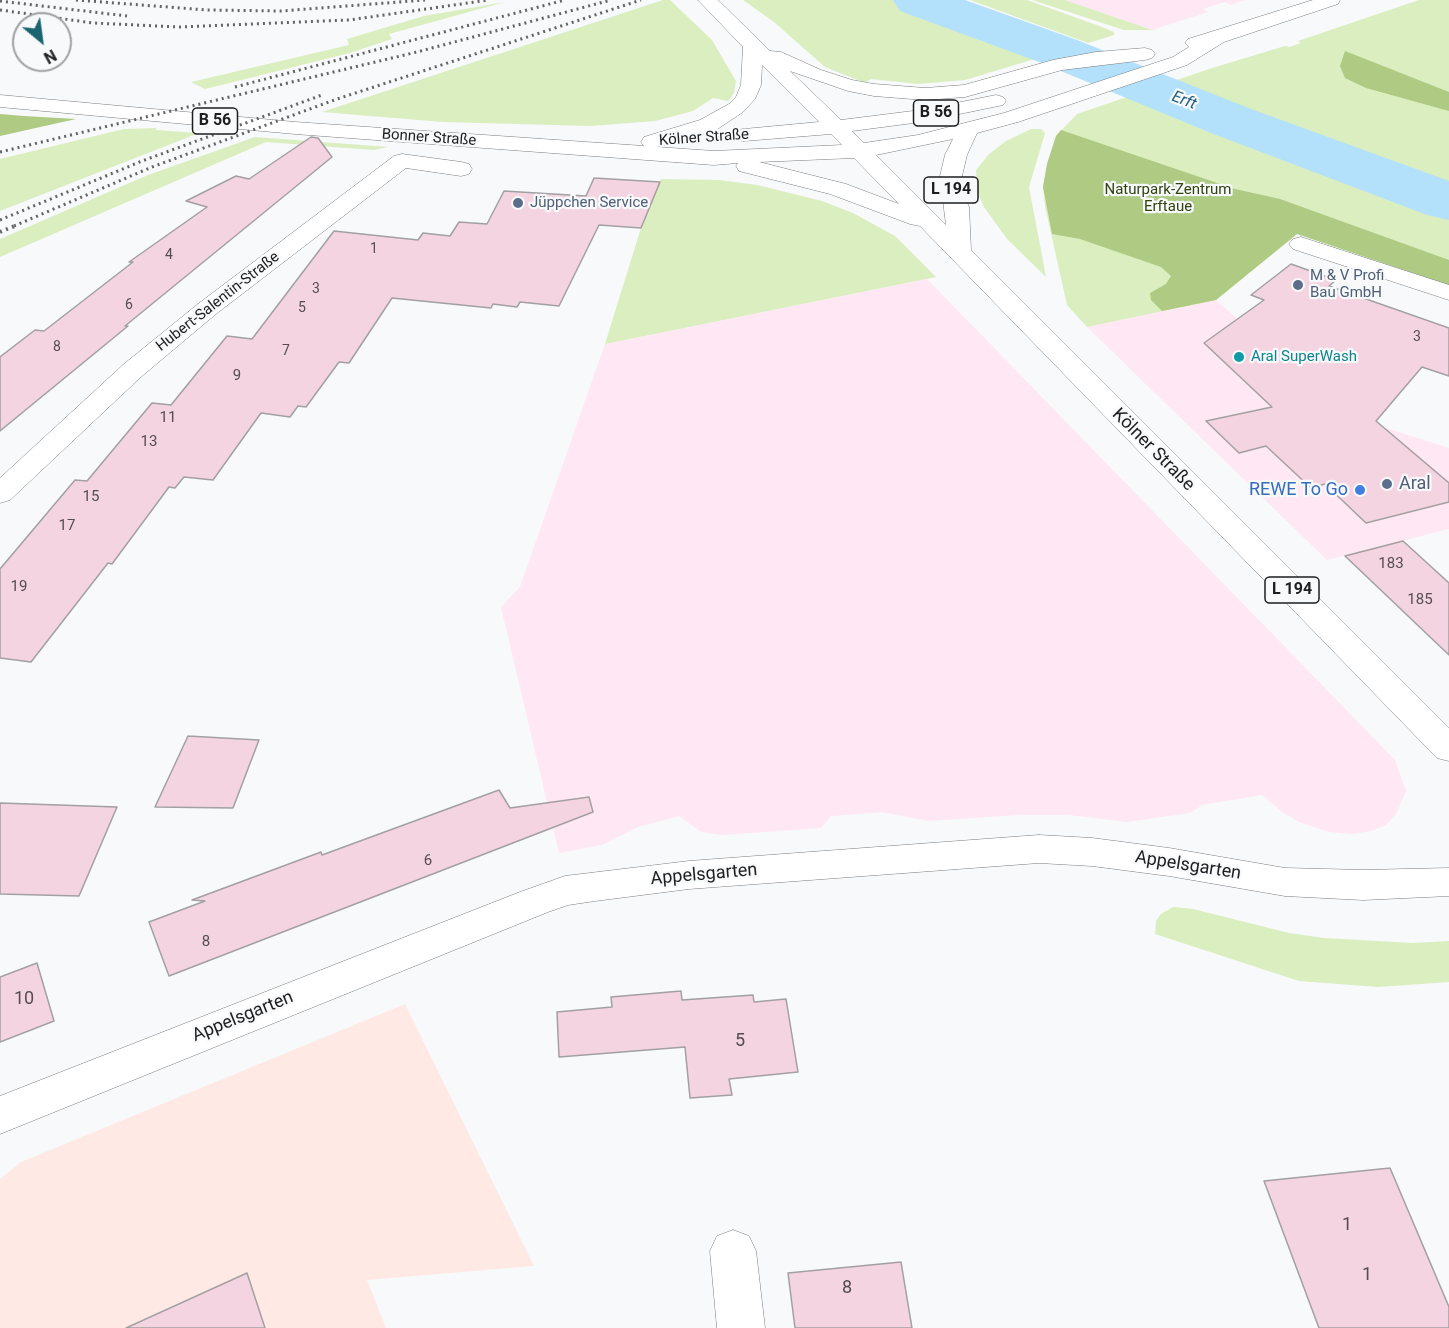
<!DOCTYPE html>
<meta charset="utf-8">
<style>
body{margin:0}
#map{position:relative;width:1449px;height:1328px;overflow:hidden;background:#f7f9fb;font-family:Roboto,sans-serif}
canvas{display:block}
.north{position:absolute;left:12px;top:12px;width:60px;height:60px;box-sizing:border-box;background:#f7f9fb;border:2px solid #a0a1a3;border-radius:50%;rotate:151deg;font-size:16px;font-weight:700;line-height:24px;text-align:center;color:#1e1e1f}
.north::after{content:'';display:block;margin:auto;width:21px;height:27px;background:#1a6570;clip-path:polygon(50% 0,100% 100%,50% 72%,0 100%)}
</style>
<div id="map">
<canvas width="1449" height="1328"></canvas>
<div class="north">N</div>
</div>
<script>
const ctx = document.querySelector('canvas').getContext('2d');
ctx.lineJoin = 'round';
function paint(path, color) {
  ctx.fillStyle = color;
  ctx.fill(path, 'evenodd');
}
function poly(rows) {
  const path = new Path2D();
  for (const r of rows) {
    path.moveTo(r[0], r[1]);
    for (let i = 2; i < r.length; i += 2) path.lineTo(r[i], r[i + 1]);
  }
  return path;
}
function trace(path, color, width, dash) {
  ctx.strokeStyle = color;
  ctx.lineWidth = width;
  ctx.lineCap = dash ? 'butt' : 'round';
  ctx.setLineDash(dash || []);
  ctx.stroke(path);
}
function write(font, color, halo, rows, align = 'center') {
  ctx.font = font + ' Roboto,sans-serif';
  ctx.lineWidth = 4.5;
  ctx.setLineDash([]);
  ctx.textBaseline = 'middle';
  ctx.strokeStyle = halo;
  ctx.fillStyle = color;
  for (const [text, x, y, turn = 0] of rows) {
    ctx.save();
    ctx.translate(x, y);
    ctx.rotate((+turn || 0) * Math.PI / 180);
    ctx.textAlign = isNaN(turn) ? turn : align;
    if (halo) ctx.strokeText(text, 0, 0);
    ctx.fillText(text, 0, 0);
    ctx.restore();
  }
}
paint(poly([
 [1065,0,1246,0,1231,5,1225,2,1214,5,1203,9,1208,12,1152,30],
 [927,279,1395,760,1406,791,1396,814,1386,825,1371,831,1352,834,1329,832,1299,822,1282,812,1262,795,1202,805,1190,813,1127,822,1070,815,1018,815,929,821,881,812,831,816,821,828,721,835,701,832,679,816,638,827,602,845,559,853,501,607,520,587,605,344],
 [1216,300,1345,415,1449,448,1449,529,1327,560,1087,327]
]), '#ffe7f3');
paint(poly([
 [405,1004,534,1266,367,1280,386,1328,0,1328,0,1179,21,1162]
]), '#ffe9e5');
paint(poly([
 [663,0,670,0,712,40,736,81,734,93,728,101,713,98,693,111,655,121,591,126,443,122,322,112],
 [743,0,959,0,1078,46,965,80,918,84,871,79,865,83,825,67,774,22],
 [970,0,1027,0,1102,27,1114,32,1114,35,1088,43],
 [1032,0,1065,0,1152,30,1124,30],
 [1419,0,1449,0,1449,285,1297,234,1216,300,1087,327,1067,305,1045,206,1043,187,1047,164,1056,136,1077,114,1209,69,1285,46,1289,47,1301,43,1298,41],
 [505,2,389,34,392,39,350,53,205,89,191,82,349,45,347,39,424,16],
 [157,128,155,130,199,133,0,211,0,159,124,129],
 [1031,129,1041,129,1045,133,1029,187,1046,277,1007,239,984,207,977,191,976,170,989,154,1006,141],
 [255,137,388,147,374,150,266,142,0,257,0,239,148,175],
 [661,179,719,180,757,185,822,201,853,213,895,236,936,277,605,344,641,228],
 [1173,907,1193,909,1289,933,1324,938,1413,943,1449,941,1449,982,1378,987,1299,981,1155,934,1156,921,1161,914]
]), '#daeec0');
paint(poly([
 [1345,51,1449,92,1449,111,1366,88,1345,78,1340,66],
 [0,114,24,116,76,119,0,136],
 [1061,130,1235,189,1280,199,1449,260,1449,285,1297,234,1216,300,1162,311,1151,300,1150,293,1166,284,1171,276,1161,267,1080,239,1052,234,1043,187,1047,164,1056,136]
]), '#aeca83');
paint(poly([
 [951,0,959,1,962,17,955,15,951,0]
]), '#b3e1fc');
paint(poly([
 [893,0,965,0,1077,40,1251,109,1449,181,1449,220,1427,215,1211,133,1039,62,900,11,893,0]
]), '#b3e1fc');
const building = poly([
 [311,137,318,138,332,157,125,326,128,326,0,431,0,357,35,330,44,331,133,262,129,262,207,207,186,201,236,176,249,179,311,137],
 [594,178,660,182,641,228,599,225,559,306,520,302,517,307,493,304,491,308,392,298,349,363,339,362,306,407,298,406,290,417,261,413,213,480,184,477,175,488,169,487,112,564,108,563,31,662,0,658,0,569,75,480,87,481,152,403,171,405,227,336,252,339,334,231,418,240,423,233,450,236,459,222,487,224,504,191,586,196,594,178],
 [1291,264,1336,280,1329,286,1449,328,1449,376,1422,367,1376,421,1449,483,1449,502,1366,523,1325,484,1311,488,1266,446,1239,453,1206,421,1272,407,1204,343,1264,300,1251,295,1291,264],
 [1403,541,1449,583,1449,655,1345,556,1403,541],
 [188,736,259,740,233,808,155,807,188,736],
 [499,790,510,808,589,797,593,812,169,976,149,922,205,901,192,900,321,852,322,855,499,790],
 [0,803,117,807,79,896,0,894,0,803],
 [37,963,54,1021,0,1042,0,977,37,963],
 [681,991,682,1000,753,995,754,1002,786,999,798,1072,729,1079,732,1095,690,1098,685,1047,559,1057,557,1012,612,1007,611,997,681,991],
 [1390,1168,1449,1307,1449,1328,1319,1328,1264,1181,1390,1168],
 [901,1262,912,1328,795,1328,788,1273,901,1262],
 [247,1273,265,1328,126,1328,247,1273]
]);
paint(building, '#f5d4e2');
trace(building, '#a2a0a1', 1.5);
const street = poly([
 [402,154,461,162,469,164,472,169,469,174,461,176,406,168,216,314,142,376,10,500,0,503,0,478,124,364,198,304,394,156,402,154],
 [1301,237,1449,285,1449,300,1293,249,1289,244,1293,239,1301,237],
 [1039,835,1092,838,1169,848,1285,868,1363,870,1449,868,1449,896,1363,900,1285,896,1169,876,1092,866,1039,863,689,889,595,901,568,905,548,912,0,1134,0,1096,520,892,565,876,689,861,1039,835],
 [733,1230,749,1236,756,1251,765,1328,717,1328,710,1251,717,1236,733,1230]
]);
const primary = poly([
 [698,0,718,0,770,51,781,52,821,70,852,80,874,84,925,88,964,85,1053,60,1096,52,1145,48,1152,50,1155,54,1152,58,1145,60,1062,70,965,97,925,100,874,96,848,91,790,71,841,120,921,110,996,95,1003,97,1006,101,1003,105,921,122,852,131,864,143,918,135,1004,113,1173,57,1189,47,1185,43,1188,39,1313,0,1340,0,1338,4,1224,42,1187,65,1018,122,977,133,967,155,962,176,963,193,969,207,971,250,1449,728,1449,761,1437,758,920,226,910,224,830,194,739,171,736,166,738,163,714,165,295,134,0,107,0,95,295,122,644,146,641,142,644,137,700,120,729,104,736,97,741,85,743,47,698,0],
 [762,65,819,122,744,129,736,130,733,135,736,140,744,141,831,134,842,145,714,151,657,147,716,130,743,112,755,99,761,85,762,65],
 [953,139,945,155,940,176,946,225,876,155,953,139],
 [854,158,899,204,846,184,759,162,854,158]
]);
trace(street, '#7b7c7e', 1);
trace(primary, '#7b7c7e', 1);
paint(street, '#fff');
paint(primary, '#fff');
trace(poly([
 [76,0,207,10,281,11,425,0],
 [0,1,127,16],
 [0,10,93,23,179,27,349,20,489,0],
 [235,87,565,0],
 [0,152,417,52,611,0],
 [0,220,142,161,322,95],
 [14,226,152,167,337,99,641,0]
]), '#626364', 3, [2, 4]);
trace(poly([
 [0,232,17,225]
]), '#626364', 4, [2, 4.5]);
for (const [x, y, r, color] of [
 [518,203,6,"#5c6f8a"],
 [1298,285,6,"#5c6f8a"],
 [1239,357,6,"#0f9aa8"],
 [1387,484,6,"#5c6f8a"],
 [1360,490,6,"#3f7fe0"]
]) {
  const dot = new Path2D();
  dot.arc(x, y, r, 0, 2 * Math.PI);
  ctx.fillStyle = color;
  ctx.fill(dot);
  trace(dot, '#f7f9fb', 2);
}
write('14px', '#544c50', null, [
 ["1",374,249],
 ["4",169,255],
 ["3",316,289],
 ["6",129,305],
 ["5",302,308],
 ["3",1417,337],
 ["8",57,347],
 ["7",286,351]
]);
write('15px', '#1e1e1f', '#f7f9fb', [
 ["Bonner Straße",429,138,4],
 ["Kölner Straße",704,138,-4],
 ["Hubert-Salentin-Straße",218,302,-38]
]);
write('15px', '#30420d', '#f7f9fb', [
 ["Naturpark-Zentrum",1168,190],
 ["Erftaue",1168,207]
]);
write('15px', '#4e5e75', '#f7f9fb', [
 ["Jüppchen Service",530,203],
 ["M & V Profi",1310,276],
 ["Bau GmbH",1310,293]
], 'left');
write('15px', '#0d838f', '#f7f9fb', [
 ["Aral SuperWash",1251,357]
], 'left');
write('15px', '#544c50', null, [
 ["9",237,376],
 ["11",168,418],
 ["13",149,442],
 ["15",91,497],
 ["17",67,526],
 ["183",1391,564],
 ["19",19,587],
 ["185",1420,600],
 ["6",428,861],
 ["8",206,942]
]);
write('italic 16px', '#215d7b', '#f7f9fb', [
 ["Erft",1184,101,21]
]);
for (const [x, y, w] of [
 [936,113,45],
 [215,121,45],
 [951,190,54],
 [1292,590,54]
]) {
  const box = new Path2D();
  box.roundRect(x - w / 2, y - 13, w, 26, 4.5);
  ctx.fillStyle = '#f7f9fb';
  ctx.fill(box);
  trace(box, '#1e1e1f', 1.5);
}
write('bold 16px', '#1e1e1f', null, [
 ["B 56",936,113],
 ["B 56",215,121],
 ["L 194",951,190],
 ["L 194",1292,590]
]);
write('18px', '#1e1e1f', '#f7f9fb', [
 ["Kölner Straße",1153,450,45],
 ["Appelsgarten",1188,866,9],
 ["Appelsgarten",704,875,-5],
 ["Appelsgarten",243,1017,-22]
]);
write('18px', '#4e5e75', '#f7f9fb', [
 ["Aral",1399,484]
], 'left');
write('18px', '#366cbe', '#f7f9fb', [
 ["REWE To Go",1348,490]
], 'right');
write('18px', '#544c50', null, [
 ["10",24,999],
 ["5",740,1041],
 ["1",1347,1225],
 ["1",1367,1275],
 ["8",847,1288]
]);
</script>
